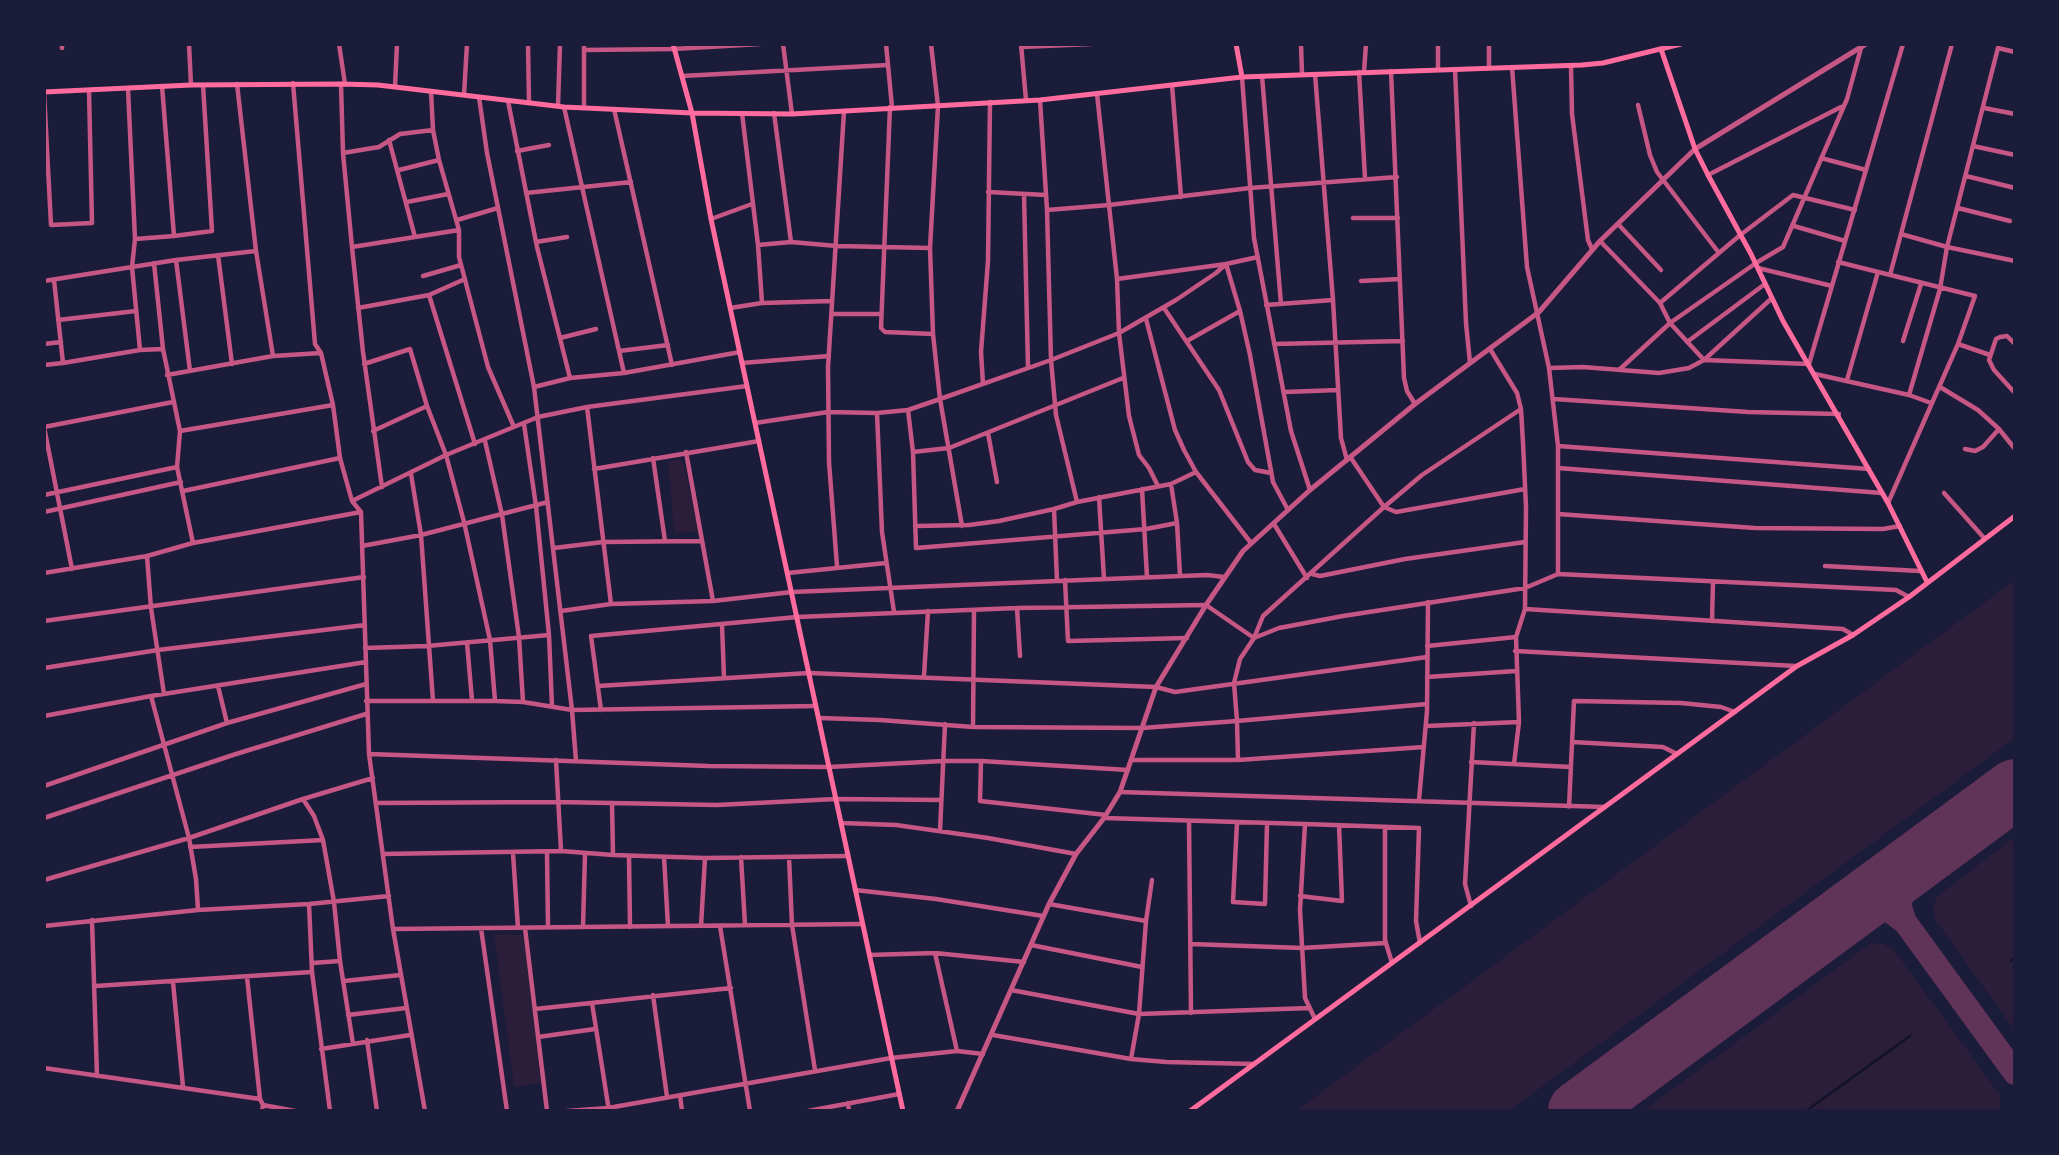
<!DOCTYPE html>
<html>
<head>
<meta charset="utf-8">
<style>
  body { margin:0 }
  #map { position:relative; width:2059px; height:1155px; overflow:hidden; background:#1b1b3a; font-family:Helvetica,sans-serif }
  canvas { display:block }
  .frame { position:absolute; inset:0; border:46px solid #1b1b3a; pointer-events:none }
</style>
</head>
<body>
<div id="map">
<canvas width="2059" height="1155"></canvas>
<div class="frame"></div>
</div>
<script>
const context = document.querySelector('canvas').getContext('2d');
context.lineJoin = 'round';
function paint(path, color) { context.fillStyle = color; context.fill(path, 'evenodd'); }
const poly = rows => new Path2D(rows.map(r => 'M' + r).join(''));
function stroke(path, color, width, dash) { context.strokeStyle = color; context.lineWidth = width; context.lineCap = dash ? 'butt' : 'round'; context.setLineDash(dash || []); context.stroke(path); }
const green = poly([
  [682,459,700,532,674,533,668,461],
  [2015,580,2015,738,1509,1111,1296,1111],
  [2015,837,2015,1031,1934,918,1933,909,1936,897],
  [494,934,523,935,547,1082,514,1087],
  [1871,943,1884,944,1894,950,2000,1095,2000,1111,1643,1111]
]);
const stream = poly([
  [2011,961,2015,958],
  [1806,1111,1910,1036]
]);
const taxiway = poly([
  [1853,909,1867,905,1878,906,1886,908,1905,922,1900,907,1902,882,1905,873,1918,860],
  [1905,922,2015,1073]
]);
const runway = poly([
  [1578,1111,2015,789]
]);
const minor = poly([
  [62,44,62,48],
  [189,44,191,85],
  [339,44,345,84],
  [528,44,529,103],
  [584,44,584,108],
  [783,44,792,114],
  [886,44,892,107],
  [931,44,938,106,930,248,933,334,940,399,962,526],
  [1021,44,1026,100],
  [1301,44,1302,74],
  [1021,47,1091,44],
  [1998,48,2015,52],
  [584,50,674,49,760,44],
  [1571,66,1572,114,1588,240,1592,249],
  [1489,67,1489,44],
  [1512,67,1527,267,1549,368,1558,446,1558,574,1525,588,1343,616,1279,628,1254,638,1263,616,1384,507,1422,475,1521,409],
  [1438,69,1438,44],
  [1455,69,1466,323,1470,363],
  [1391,71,1404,378,1407,391,1415,404],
  [1359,72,1365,178],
  [1364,72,1366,44],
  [1315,74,1333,300,1341,438,1347,460],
  [682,76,888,65],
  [1262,76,1281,304],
  [1242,77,1254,238,1291,431,1310,490],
  [293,83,315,344,321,353,333,405,340,458,352,501,361,512,369,754,393,929,425,1111],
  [237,84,256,251,273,356],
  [341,84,343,153,352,247,363,352,382,487],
  [1172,85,1181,197],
  [395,87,397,44],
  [128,89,135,239,174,236,162,86],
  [431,91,433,130,439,160,459,230,459,257,488,367,514,427],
  [44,92,51,225,92,223,89,91],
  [1097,94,1117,279,1226,264,1258,257],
  [464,95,467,44],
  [479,97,487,153,534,387,572,710,576,761],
  [1040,100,1047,210,1051,360,1056,415,1077,502],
  [508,101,537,247,570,378],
  [1638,105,1650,155,1657,172,1719,253],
  [558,106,560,44],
  [564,107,624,373],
  [890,107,881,328,885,332,933,334],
  [1984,108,2015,114],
  [614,109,672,365],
  [742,113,758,245,762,303],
  [774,113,791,242],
  [389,140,415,237],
  [1973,146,2015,155],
  [517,151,549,145],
  [343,153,379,147,400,134,433,130],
  [1821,158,1866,170],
  [399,170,439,160],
  [1708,175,1841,107],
  [1966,176,2015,188],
  [988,192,1046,195],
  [526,193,631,182],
  [1024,195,1028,367],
  [407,202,448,194],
  [1958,208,2010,221],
  [1047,210,1109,205,1250,188,1397,177],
  [1353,218,1398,218],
  [711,219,752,204],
  [457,220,498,208],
  [1618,224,1661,270],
  [1794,226,1845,241],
  [1901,234,1947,247,2015,261],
  [174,236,212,231,203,85],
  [135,239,132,267,140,350],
  [1600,241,1660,303,1670,323,1704,360,1809,364,1903,44],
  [536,242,567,237],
  [758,245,791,242,837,246,930,248],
  [352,247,459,230],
  [218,255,232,364],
  [176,260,190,371],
  [1838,262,1975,296,1958,344,1888,503],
  [154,263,163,349,180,431,177,467,193,543],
  [1758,268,1832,286],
  [1890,275,1952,44],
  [423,276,461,265],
  [1117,279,1119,333,1129,416,1139,455,1149,468,1158,486],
  [44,281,176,260,256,251],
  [1361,281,1400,279],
  [429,295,475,444],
  [1660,303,1739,236,1793,195,1855,210],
  [1266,305,1333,300],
  [358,308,429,295,465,279],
  [730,308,762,303,832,301],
  [1164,308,1219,390,1248,462,1255,470,1271,473],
  [832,314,881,314],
  [1146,319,1175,430,1184,450,1196,472,1251,543],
  [58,320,136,311],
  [560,338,596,329],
  [1187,341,1240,311],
  [1903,341,1921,284],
  [1687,342,1765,284],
  [44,344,61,342],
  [1274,344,1403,341],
  [1958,344,1990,355],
  [2015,344,2007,336,2000,337,1996,339,1989,360,1994,370,2015,393],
  [1490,349,1517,393,1521,409,1523,443,1526,507,1525,609,1516,637,1519,722,1514,764],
  [619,351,668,345],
  [63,363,140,350,163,349],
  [742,363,829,356],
  [364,364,410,349,427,406,446,455,464,522,490,640,495,701],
  [44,365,63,363,54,280],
  [1549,368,1583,367,1659,373,1689,368,1704,360,1772,298],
  [1619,370,1670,323,1756,263,1783,247,1847,99,1861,48],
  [1815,374,1909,395,1931,403],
  [167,375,273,356,321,353],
  [1847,380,1878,272],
  [983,384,981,352,988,261,990,102],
  [534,387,570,378,624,373,740,352],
  [1940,387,1978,410,1999,429,2015,449],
  [1285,392,1338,390],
  [1909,395,1940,289,1947,247,1999,44],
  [1554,399,1748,412,1839,414],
  [587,407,611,604],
  [908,410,913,452,916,548,1146,529,1177,523],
  [877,413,882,532,894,612],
  [755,423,828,412,877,413,908,410,940,399,1051,360,1119,333,1176,300,1216,273,1226,264,1240,311,1250,355,1273,482,1288,510],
  [524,424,536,506,549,635,552,706],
  [44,427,72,569],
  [44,427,173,402],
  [180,431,333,405],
  [373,431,427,406],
  [988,433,997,482],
  [485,441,502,515,519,637,523,702],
  [1558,446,1869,469],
  [1965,449,1975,451,1983,447,1999,429],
  [686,452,713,601],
  [913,452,949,448,1123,378],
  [653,458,665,541],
  [1351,458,1384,507,1396,512,1525,489],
  [1558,468,1882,493],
  [594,469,759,441],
  [411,474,421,535,433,701],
  [1171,484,1177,523,1180,576],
  [1142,489,1147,577],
  [183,491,340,458],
  [1944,493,1985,539],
  [44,495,177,467],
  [1099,497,1104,579],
  [352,501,446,455,538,417,587,407,747,386],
  [44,512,181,482],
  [1558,514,1755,528,1883,529,1900,526],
  [1274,524,1307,578],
  [915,526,969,525,999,521,1054,509,1077,502,1171,484,1196,472],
  [362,546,421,535,548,502],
  [554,548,603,542,702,541],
  [147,556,151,608,164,694],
  [837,566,829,462,828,367,844,111],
  [1825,566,1920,571],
  [44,573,147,556,193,543,361,512],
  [788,573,886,563],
  [1312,574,1320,576,1405,559,1525,542],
  [1558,574,1896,590,1909,597],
  [1065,580,1068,641,1187,638],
  [1057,581,1207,575,1224,577],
  [1017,608,1020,656],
  [1525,609,1843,629,1853,635],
  [561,611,611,604,713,601,792,592,1057,581,1054,509],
  [44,621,364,577],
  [1712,621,1713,582],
  [722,624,724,678],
  [467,643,472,700],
  [1427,646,1516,637],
  [365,648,427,646,549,635],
  [1515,651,1796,666],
  [44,668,158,650,365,625],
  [924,676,928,611],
  [1427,677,1516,671],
  [218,686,227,723],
  [598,686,809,673,1156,687,1175,692,1427,657],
  [151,696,189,838,196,879,198,910],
  [366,701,495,701,523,702,572,710,816,706],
  [601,710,591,636,797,617,1017,608,1206,605,1254,638,1240,659,1234,683,1237,721,1427,704],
  [44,716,151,696,366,662],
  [819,718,880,720,973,727,1142,728,1237,721,1238,760,1424,747],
  [1426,726,1519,722],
  [973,727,974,610],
  [1572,742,1663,747,1677,754],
  [369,754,708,766,829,767,943,761,981,761,1128,770],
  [556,760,561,851],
  [1132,760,1238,760],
  [981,761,980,801,1106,815],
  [1471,762,1571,767],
  [44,786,227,723,366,684],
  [1120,792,1605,807],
  [303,799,314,816,323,840,334,902,340,961,353,1044],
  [1419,800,1427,711,1428,602],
  [376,803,558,802,717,805,836,799,941,800],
  [612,803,613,855],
  [1569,807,1574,701,1681,703,1721,707,1735,712],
  [44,818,236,754,366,714],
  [1104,818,1305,824],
  [1189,821,1191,1013],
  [1237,822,1233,902,1265,904,1267,824],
  [841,823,896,825,988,838,1076,854],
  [1385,827,1385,940,1392,963],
  [940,831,945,724],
  [190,847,323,840],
  [547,852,548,927],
  [513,853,518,928],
  [383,854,561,851,613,855,705,858,848,856],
  [629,856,630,927],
  [664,857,668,926],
  [741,857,745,925],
  [789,857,792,925,815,1070],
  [44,880,189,838,303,799,373,778],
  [855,890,936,899,1043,916],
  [1300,896,1342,901,1339,825],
  [309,904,312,972,330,1111],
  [1049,904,1146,921],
  [1471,906,1465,884,1474,723],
  [92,920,97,1076],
  [44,926,198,910,309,904,389,896],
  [701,926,705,858],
  [720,926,750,1111],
  [583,927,585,853],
  [481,928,507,1111],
  [525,928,547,1111],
  [393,929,862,924],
  [1191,944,1302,948,1386,943],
  [1031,945,1142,967],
  [935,953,957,1051],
  [869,955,935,953,1024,962],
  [312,963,340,961],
  [247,977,260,1099,263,1105,262,1111],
  [344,981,400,975],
  [173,982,183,1087],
  [95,986,312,972],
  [1011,990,1139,1014,1310,1008],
  [653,995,667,1097],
  [592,1003,609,1111],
  [535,1009,731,988],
  [348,1015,406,1008],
  [1315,1019,1305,998,1300,910,1305,824,1419,828,1416,921,1420,943],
  [993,1035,1131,1059,1166,1062,1254,1064],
  [538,1037,595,1029],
  [367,1040,377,1111],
  [321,1049,410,1035],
  [1131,1059,1139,1014,1146,921,1152,880],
  [44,1068,260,1099],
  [680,1095,682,1111],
  [848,1103,849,1111],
  [263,1105,295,1111],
  [567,1111,608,1108,891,1058,957,1051,983,1054],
  [808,1111,899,1094]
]);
const tertiary = poly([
  [957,1111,1049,904,1076,854,1104,818,1120,792,1156,687,1206,605,1243,551,1310,490,1415,404,1539,312,1600,241,1695,149,1866,44]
]);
const secondary = poly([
  [673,44,692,113,711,219,903,1111],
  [1236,44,1242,77],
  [1661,49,1695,149,1708,175,1751,254,1783,321,1888,503,1927,582],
  [44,92,191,85,341,84,378,85,564,107,692,113,792,114,1040,100,1242,77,1582,65,1603,63,1681,44],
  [1190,1111,1797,666,1853,635,1909,597,2015,516]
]);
paint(green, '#2a1e3b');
stroke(stream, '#12122b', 2.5);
stroke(taxiway, '#603358', 24);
stroke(runway, '#603358', 60);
stroke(minor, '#c65784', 4.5);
stroke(tertiary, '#c65784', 5);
stroke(secondary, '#ff6b9d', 5);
</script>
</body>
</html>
